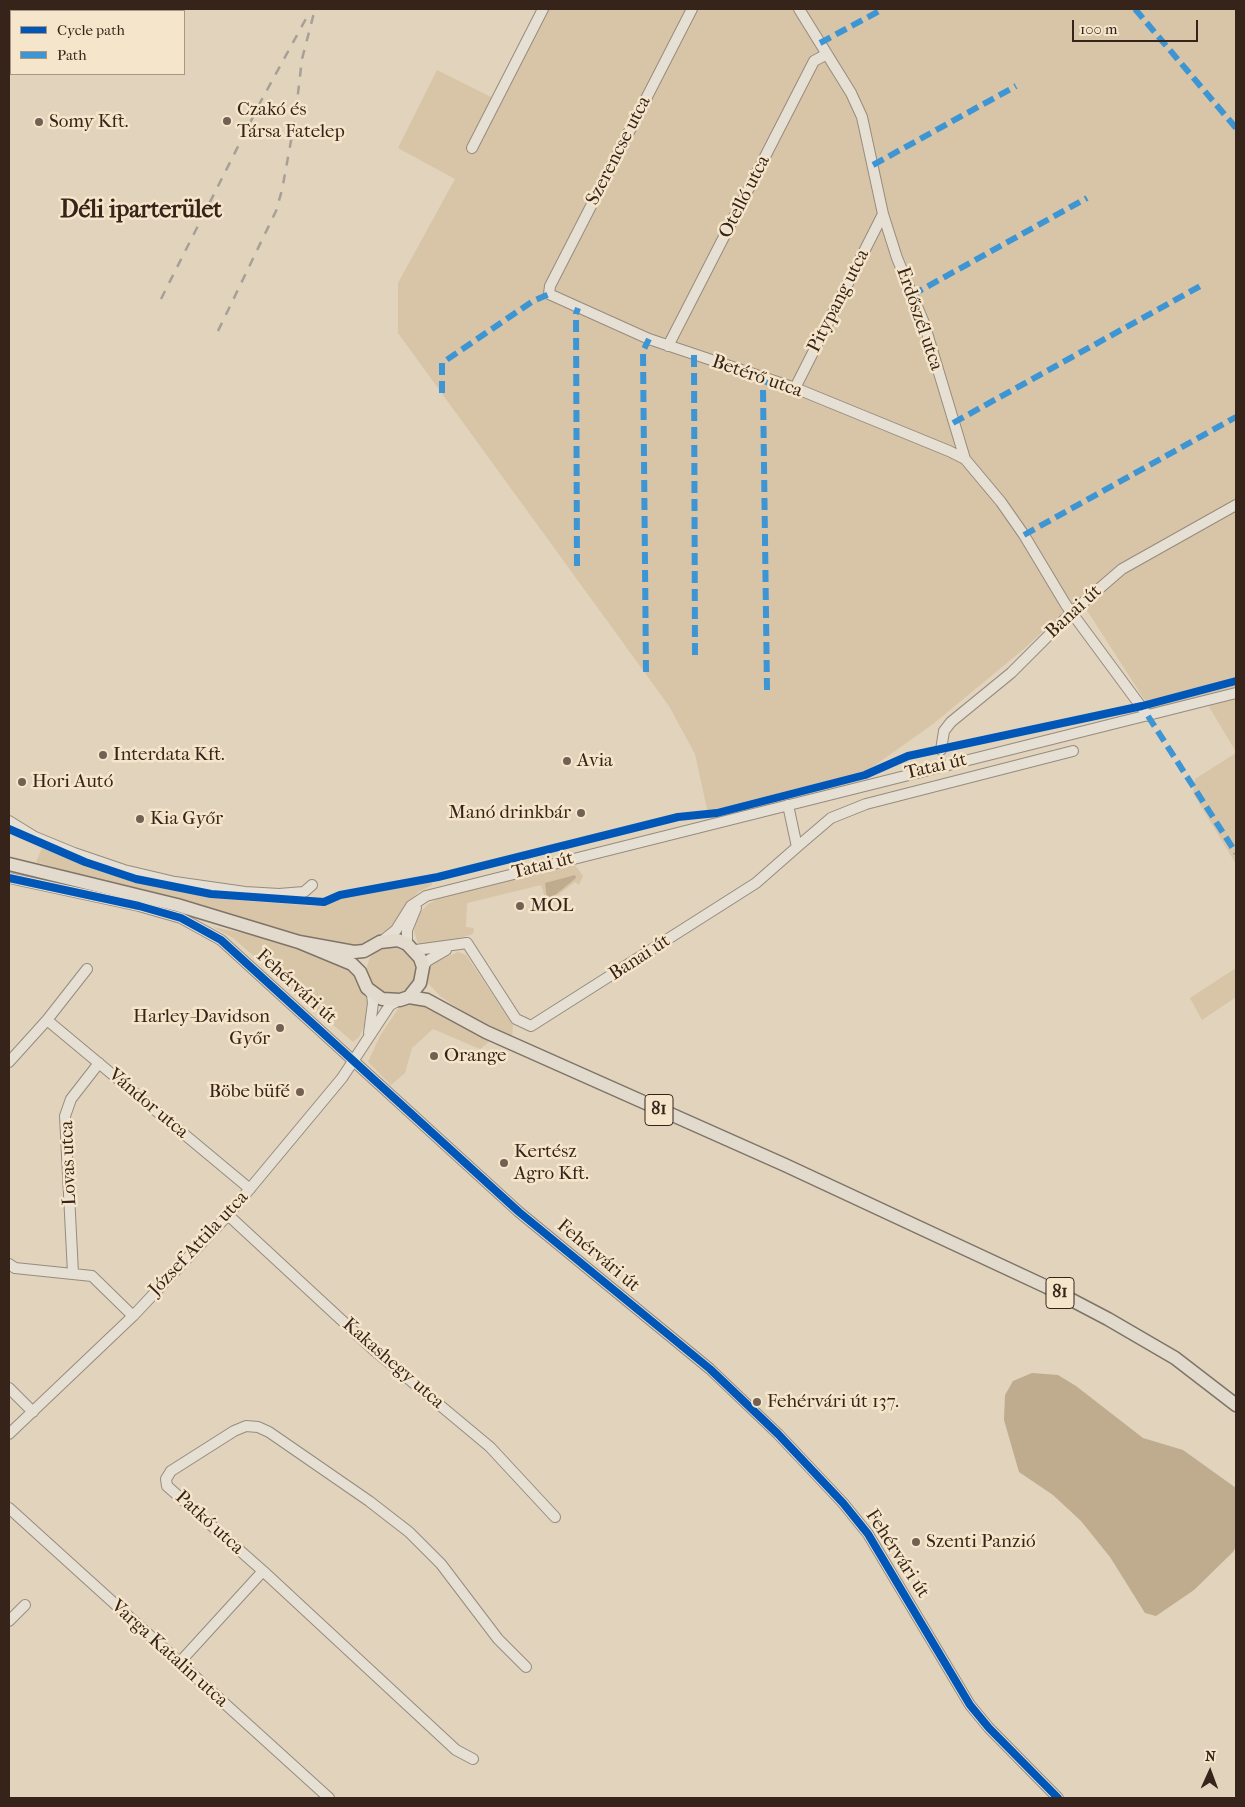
<!DOCTYPE html>
<html>
<head>
<meta charset="utf-8">
<style>
  body { margin:0 }
  #map { position:relative; width:1245px; height:1807px; overflow:hidden; background:#e1d3bc; font-family:"IM FELL French Canon",serif }
  canvas { display:block }
  .frame { position:absolute; inset:0; border:10px solid #36231a; pointer-events:none }
  .legend { position:absolute; left:10px; top:10px; width:175px; height:65px; box-sizing:border-box; background:#f5e5ca; border:1px solid #a99784; margin:0; padding:6px 9px; list-style:none; font-size:15px; color:#36231a }
  .legend li { display:flex; align-items:center; gap:10px; height:25px }
  .legend b { width:25px; border:1px solid #a99784 }
  .north { position:absolute; left:1185px; top:1747px; width:50px; height:50px; -webkit-text-stroke:4px #f5e5ca; paint-order:stroke; rotate:2deg; font-size:14px; font-weight:700; line-height:20px; text-align:center; color:#36231a }
  .north::after { content:''; display:block; margin:auto; width:18px; height:22px; background:#36231a; clip-path:polygon(50% 0,100% 100%,50% 72%,0 100%) }
  .scale { position:absolute; left:1072px; top:20px; width:126px; height:22px; box-sizing:border-box; border:2px solid #36231a; border-top:0; padding-left:6px; font-size:15px; line-height:18px; white-space:nowrap; color:#36231a; -webkit-text-stroke:4px #f5e5ca; paint-order:stroke }
</style>
</head>
<body>
<div id="map">
<canvas width="1245" height="1807"></canvas>
<div class="frame"></div>
<ul class="legend">
<li><b style="height:6px;background:#0057b8"></b>Cycle path</li>
<li><b style="height:6px;background:#3e95d4"></b>Path</li>
</ul>
<div class="north">N</div>
<div class="scale">100 m</div>
</div>
<script>
const context = document.querySelector('canvas').getContext('2d');
context.lineJoin = 'round';
function paint(path, color) { context.fillStyle = color; context.fill(path, 'evenodd'); }
const poly = rows => new Path2D(rows.map(r => 'M' + r).join(''));
function stroke(path, color, width, dash) { context.strokeStyle = color; context.lineWidth = width; context.lineCap = dash ? 'butt' : 'round'; context.setLineDash(dash || []); context.stroke(path); }
function drawText(font, color, halo, rows, align = 'center') {
  context.font = font + ' "IM FELL French Canon",serif'; context.lineWidth = 5; context.setLineDash([]); context.textBaseline = 'middle'; context.strokeStyle = halo; context.fillStyle = color; for (const [text, x, y, turn = 0] of rows) {
    context.save(); context.translate(x, y); context.rotate((+turn || 0) * Math.PI / 180); context.textAlign = isNaN(turn) ? turn : align; if (halo) context.strokeText(text, 0, 0); context.fillText(text, 0, 0); context.restore();
  }
}
const green = poly([
  [537,9,1236,9,1236,752,1208,705,1157,719,1079,598,1025,648,933,724,850,783,709,818,695,754,669,706,398,333,398,283,455,179,398,148,437,70,493,98],
  [1236,753,1236,864,1193,793,1195,779],
  [42,848,136,882,212,898,247,901,314,906,324,904,342,895,360,891,431,880,432,885,418,892,405,907,395,925,358,948,309,939,36,862],
  [575,865,583,876,579,885,575,882,547,903,541,885,467,903,466,927,474,928,473,934,434,946,419,947,414,931,416,917,428,904,444,896],
  [213,927,270,939,310,952,352,971,370,1005,367,1020,359,1037,353,1042,233,938],
  '367 970a25 25 0 1 1 50 0a25 25 0 1 1-50 0Z',
  [458,952,466,955,513,1025,512,1038,483,1025,440,996,428,983,426,973,430,965],
  [1236,968,1236,997,1202,1020,1190,998],
  [419,1001,495,1037,480,1049,433,1029,412,1048,405,1073,391,1085,368,1062,380,1036,398,1009,408,1003]
]);
const water = poly([
  [575,875,576,878,549,900,547,899,545,883],
  [1032,1373,1058,1375,1076,1386,1143,1438,1183,1450,1236,1488,1236,1546,1233,1552,1194,1590,1156,1616,1145,1613,1110,1557,1081,1521,1053,1495,1019,1472,1004,1420,1005,1395,1013,1381]
]);
const minor = poly([
  [692,9,550,286,549,294,649,339,795,388,949,451,965,459],
  [799,9,851,93,862,117,883,214,897,258,924,323,965,459,1001,502,1024,535,1066,605,1148,716],
  [472,148,543,9],
  [668,346,814,61,827,54],
  [795,388,883,214],
  [941,750,944,731,951,722,1011,673,1072,612,1122,569,1236,505],
  [9,821,35,837,74,853,124,870,175,882,245,892,279,894,304,892,312,885],
  [797,847,831,818,866,804,1073,751],
  [9,878,139,906,181,918,221,940,519,1212,710,1369,778,1434,843,1503,868,1534,970,1705,989,1728,1058,1798],
  [381,942,396,930,411,906,426,896,1236,693],
  [467,943,516,1019,531,1026,756,883,797,847,788,805],
  [407,944,407,930,416,908],
  [416,950,467,943],
  [423,967,427,961,446,950],
  [368,989,372,995,373,1003,369,1033],
  [47,1020,250,1189],
  [9,1062,47,1020,87,969],
  [228,1215,375,1351,490,1447,555,1517],
  [9,1264,15,1268,92,1276,133,1316],
  [73,1273,65,1116,71,1099,99,1063],
  [9,1388,33,1412],
  [9,1434,133,1316,228,1215,342,1078,390,1005,400,1000],
  [9,1508,329,1798],
  [9,1621,25,1605],
  [179,1663,263,1571],
  [473,1759,456,1750,263,1571,167,1486,166,1479,171,1471,234,1431,246,1426,258,1427,269,1432,369,1501,409,1532,441,1564,498,1639,526,1667]
]);
const major = poly([
  [9,864,177,905,299,942,352,964,360,972,367,988,382,999,400,1000,409,997,420,983,423,967,420,958,407,944,398,940,380,942,364,951,354,952,299,942],
  [409,997,427,1000,486,1032,785,1165,1047,1287,1108,1319,1175,1358,1236,1405]
]);
const rail = poly([
  [161,299,261,101,308,15],
  [218,331,276,211,282,190,295,119,302,59,315,9]
]);
const quiet = poly([
  [1135,9,1236,128],
  [820,43,883,9],
  [873,165,1016,86],
  [912,295,1087,198],
  [694,355,695,657],
  [442,393,442,363,533,301,549,294],
  [953,423,1204,284],
  [1024,535,1236,417],
  [577,566,576,314,578,308],
  [646,672,643,351,649,339],
  [767,690,763,389,768,380],
  [1148,716,1236,853]
]);
const cycleway = poly([
  [9,829,85,862,136,879,211,894,324,902,340,895,438,877,678,817,717,813,865,775,908,756,1142,706,1236,681],
  [9,878,139,906,181,918,221,940,519,1212,710,1369,778,1434,843,1503,868,1534,970,1705,989,1728,1058,1798]
]);
const markers = [
  [227,121,5,"#726153"],
  [39,122,5,"#726153"],
  [103,755,5,"#726153"],
  [567,761,5,"#726153"],
  [22,782,5,"#726153"],
  [581,813,5,"#726153"],
  [140,819,5,"#726153"],
  [520,906,5,"#726153"],
  [280,1028,5,"#726153"],
  [434,1056,5,"#726153"],
  [300,1092,5,"#726153"],
  [504,1163,5,"#726153"],
  [757,1402,5,"#726153"],
  [916,1542,5,"#726153"]
];
const shields = [
  [659,1110,28],
  [1060,1293,28]
];
const shieldNames = [
  ["81",659,1110],
  ["81",1060,1293]
];
const poiNames = [
  ["Czakó és",237,110],
  ["Társa Fatelep",237,132],
  ["Somy Kft.",49,122],
  ["Interdata Kft.",113,755],
  ["Avia",577,761],
  ["Hori Autó",32,782],
  ["Manó drinkbár",571,813,"right"],
  ["Kia Győr",150,819],
  ["MOL",530,906],
  ["Harley-Davidson",270,1017,"right"],
  ["Győr",270,1039,"right"],
  ["Orange",444,1056],
  ["Böbe büfé",290,1092,"right"],
  ["Kertész",514,1152],
  ["Agro Kft.",514,1174],
  ["Fehérvári út 137.",767,1402],
  ["Szenti Panzió",926,1542]
];
const streetNames = [
  ["Szerencse utca",619,151,-63],
  ["Otelló utca",745,197,-63],
  ["Pitypang utca",839,301,-63],
  ["Erdőszél utca",919,319,71],
  ["Betérő utca",757,377,19],
  ["Banai út",1074,612,-43],
  ["Tatai út",936,767,-13],
  ["Tatai út",543,866,-14],
  ["Banai út",640,958,-33],
  ["Fehérvári út",296,987,42],
  ["Vándor utca",148,1104,40],
  ["Lovas utca",69,1163,-92],
  ["József Attila utca",199,1244,-47],
  ["Fehérvári út",598,1256,40],
  ["Kakashegy utca",393,1364,41],
  ["Patkó utca",209,1523,42],
  ["Fehérvári út",897,1554,57],
  ["Varga Katalin utca",169,1654,42]
];
const districtNames = [
  ["Déli iparterület",141,211]
];
paint(green, '#d8c4a6');
paint(water, '#bfab8e');
stroke(minor, '#968c7e', 12);
stroke(major, '#7e7468', 15);
stroke(minor, '#e6dfd4', 10);
stroke(major, '#e2dacc', 12);
stroke(rail, '#a7a097', 2.5, [9, 9]);
stroke(quiet, '#3e95d4', 6, [12, 6]);
stroke(cycleway, '#0057b8', 8);
for (const [x, y, r, color] of markers) { const dot = new Path2D(); dot.arc(x, y, r, 0, 2 * Math.PI); context.fillStyle = color; context.fill(dot); stroke(dot, '#f5e5ca', 2); }
for (const [x, y, w] of shields) { const box = new Path2D(); box.roundRect(x - w / 2, y - 15.5, w, 31, 4); context.fillStyle = '#f5e5ca'; context.fill(box); stroke(box, '#36231a', 1); }
drawText('bold 18px', '#36231a', null, shieldNames);
drawText('19px', '#36231a', '#f5e5ca', poiNames, 'left');
drawText('19px', '#36231a', '#f5e5ca', streetNames);
drawText('bold 24px', '#36231a', '#f5e5ca', districtNames);
</script>
</body>
</html>
